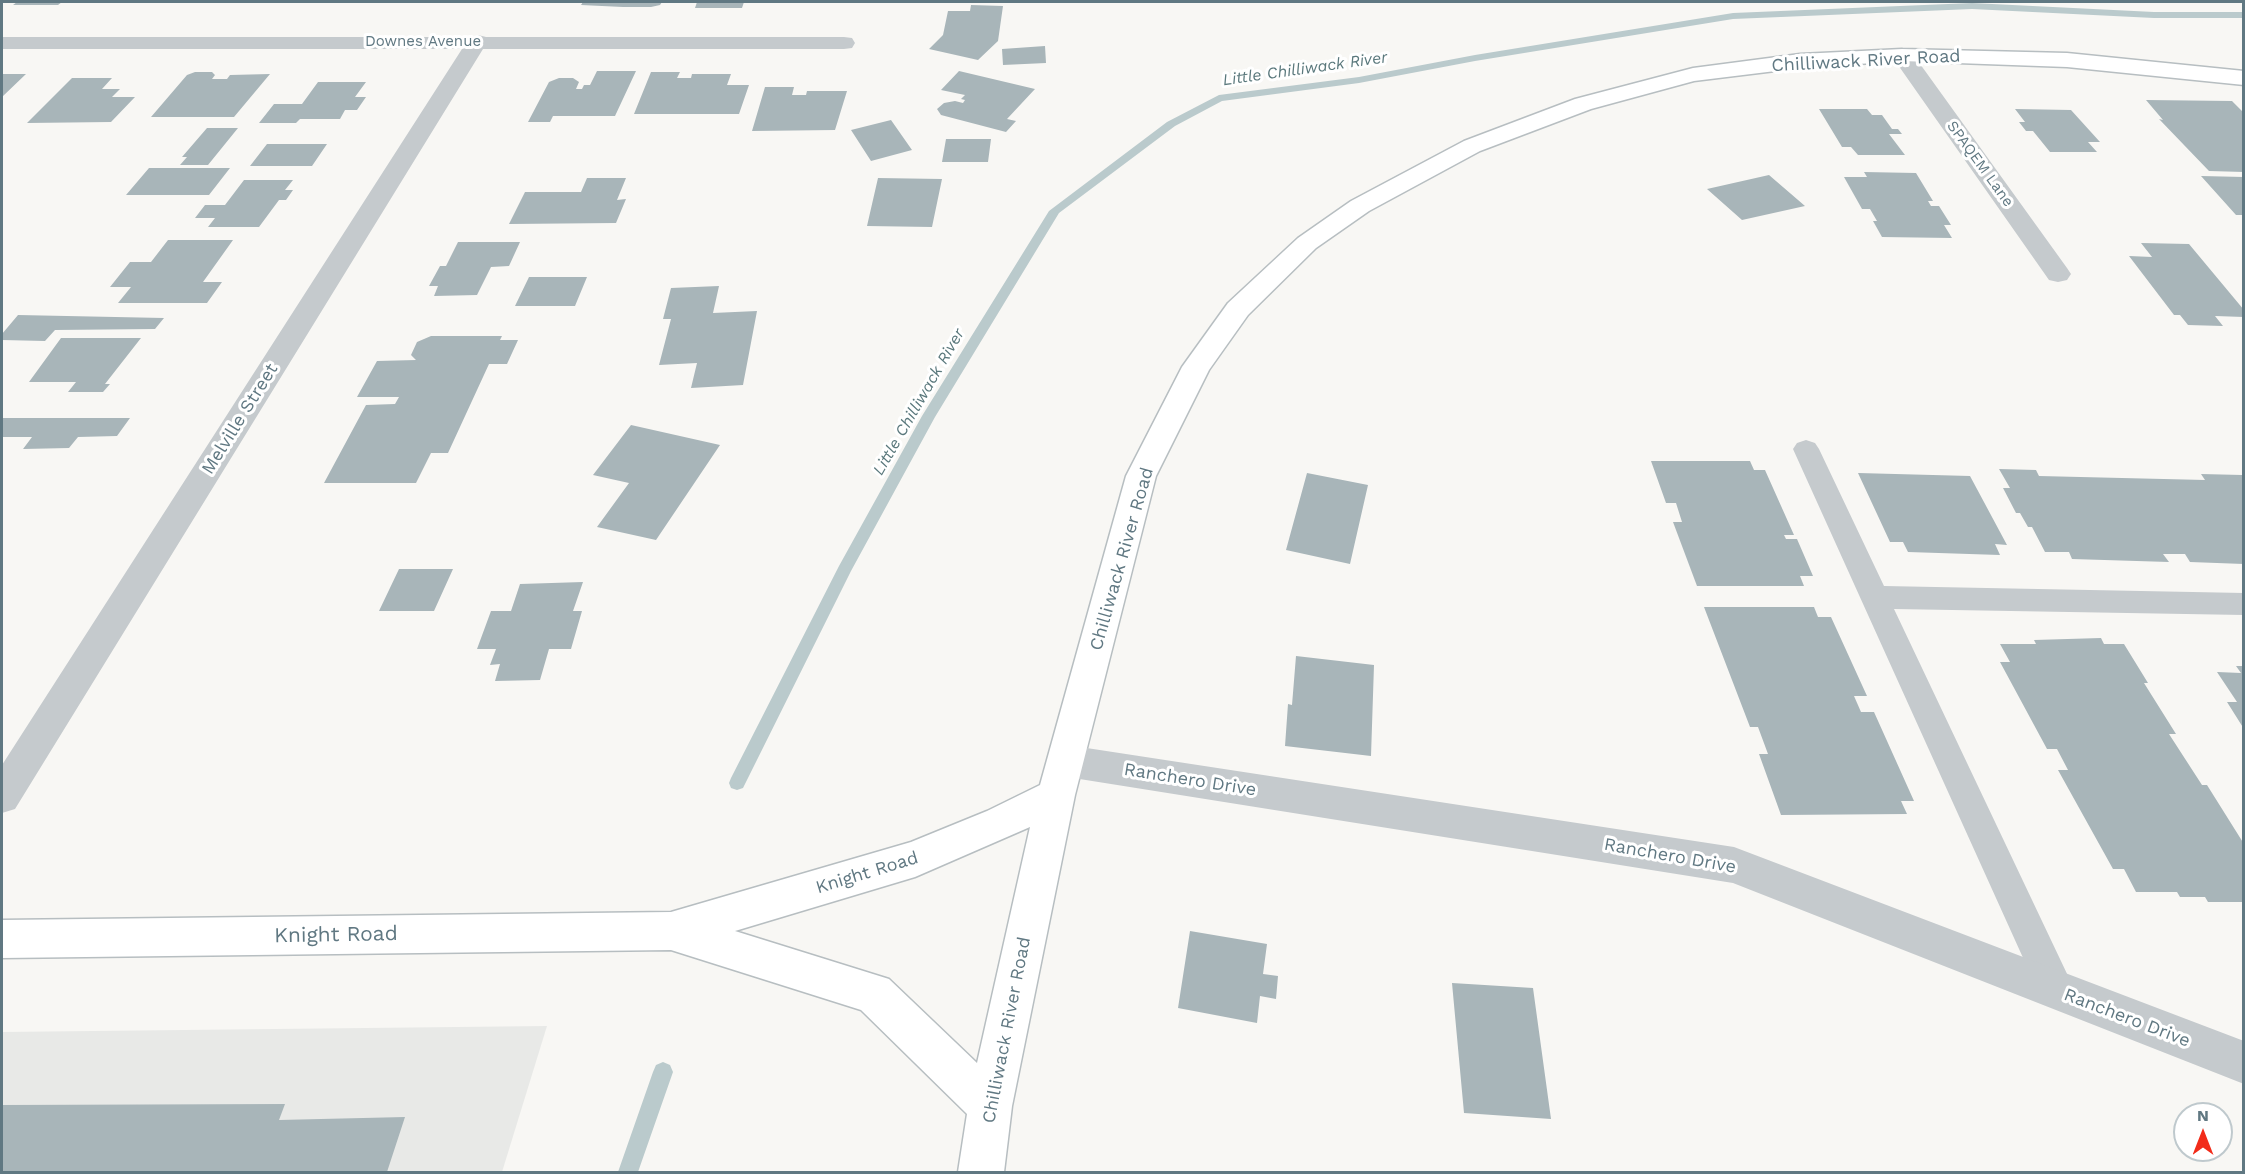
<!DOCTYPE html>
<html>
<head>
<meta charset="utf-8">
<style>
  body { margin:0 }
  #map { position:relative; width:2245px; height:1174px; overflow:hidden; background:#f8f7f4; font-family:"Work Sans",sans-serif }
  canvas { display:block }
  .frame { position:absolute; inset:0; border:3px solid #607882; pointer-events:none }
  .north { position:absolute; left:2173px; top:1102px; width:60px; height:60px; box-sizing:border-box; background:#fff; border:2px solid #bfc9cd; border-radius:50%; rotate:0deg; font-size:16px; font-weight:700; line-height:24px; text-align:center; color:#607882 }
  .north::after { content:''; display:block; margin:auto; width:21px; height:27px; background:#f22b19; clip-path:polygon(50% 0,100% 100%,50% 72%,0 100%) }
</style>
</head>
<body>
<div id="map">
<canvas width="2245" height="1174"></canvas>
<div class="frame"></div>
<div class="north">N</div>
</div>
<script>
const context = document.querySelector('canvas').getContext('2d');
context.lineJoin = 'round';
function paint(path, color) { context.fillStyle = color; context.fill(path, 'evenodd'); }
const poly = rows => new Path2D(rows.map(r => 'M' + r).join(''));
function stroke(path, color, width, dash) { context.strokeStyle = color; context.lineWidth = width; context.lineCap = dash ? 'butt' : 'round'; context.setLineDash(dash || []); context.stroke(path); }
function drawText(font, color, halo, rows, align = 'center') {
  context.font = font + ' "Work Sans",sans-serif'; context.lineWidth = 6; context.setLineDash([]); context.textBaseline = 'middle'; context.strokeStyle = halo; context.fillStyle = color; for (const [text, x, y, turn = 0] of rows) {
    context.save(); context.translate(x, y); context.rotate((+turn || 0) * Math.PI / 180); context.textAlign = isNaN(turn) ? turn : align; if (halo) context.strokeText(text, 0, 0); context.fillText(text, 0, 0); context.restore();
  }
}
const built = poly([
  [547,1026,502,1172,2,1172,2,1032]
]);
const stream = poly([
  [1972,3,2154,12,2244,12,2244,18,2154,18,1972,9,1733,19,1475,61,1359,83,1222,101,1175,126,1059,213,935,417,851,571,743,788,737,790,731,788,729,783,731,778,839,566,922,416,1049,211,1167,122,1219,95,1359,77,1475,55,1733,13,1972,3],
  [663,1062,670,1065,673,1072,638,1172,618,1172,653,1072,656,1065,663,1062]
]);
const building = poly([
  [17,2,62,2,58,5,13,5],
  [583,2,662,2,660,5,651,7,623,7,581,5],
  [697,2,744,2,742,8,695,8],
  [971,5,1003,6,998,41,978,60,929,49,943,35,948,11,970,11],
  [1045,46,1046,63,1003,65,1002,49],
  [597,71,636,71,615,116,553,116,550,122,528,122,549,82,559,78,573,78,579,82,576,89,582,89,584,85,590,85],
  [959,71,1035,89,1007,119,1016,121,1006,132,941,115,937,109,944,103,955,101,963,103,965,100,961,99,965,95,941,90],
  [195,72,212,72,215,75,212,79,227,79,230,75,270,74,234,117,151,117,187,75],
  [651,72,680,72,677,78,691,78,692,74,731,74,727,85,749,85,739,114,634,114],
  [2,74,26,74,2,97],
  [72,78,112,78,102,89,120,89,112,97,135,97,111,122,27,123],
  [318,82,366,82,355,97,366,97,357,110,345,110,340,119,300,119,296,123,259,123,274,104,302,104],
  [765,87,794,87,792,95,806,95,807,91,847,91,835,130,752,131],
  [2146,100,2232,101,2244,113,2244,172,2209,171,2159,119,2163,120],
  [1819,109,1867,109,1872,115,1882,115,1892,129,1898,129,1902,134,1889,134,1905,155,1858,155,1851,147,1842,147],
  [2015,109,2071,110,2100,142,2088,142,2097,152,2050,152,2033,131,2026,131,2019,122,2025,122],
  [891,120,912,150,871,161,851,130],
  [207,128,238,128,208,165,180,165,187,157,182,157],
  [946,139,991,139,988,162,942,162],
  [267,144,327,144,312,166,250,166],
  [149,168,230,168,209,195,126,195],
  [1864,172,1916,173,1933,201,1928,201,1931,206,1939,206,1951,225,1944,225,1952,238,1882,237,1873,221,1877,221,1870,209,1862,209,1844,177,1867,177],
  [1769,175,1805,206,1742,220,1707,189],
  [2201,176,2244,177,2244,215,2236,215],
  [587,178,626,178,617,200,626,199,616,223,509,224,525,192,581,192],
  [878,178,942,179,932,227,867,226],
  [244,180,293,180,285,190,293,190,286,200,279,200,259,227,208,227,215,218,195,218,205,205,225,205],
  [168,240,233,240,203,282,222,282,207,303,118,303,131,287,110,287,130,262,151,262],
  [458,242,520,242,509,266,491,267,477,295,434,296,438,286,429,286,440,266,446,266],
  [2141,243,2189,244,2244,310,2244,317,2215,316,2223,326,2188,325,2180,315,2174,315,2129,256,2152,257],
  [529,277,587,277,575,306,515,306],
  [719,286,713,313,757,311,743,385,691,388,697,363,659,365,671,319,663,319,671,288],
  [18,315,164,318,155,329,55,330,45,341,2,340,2,334],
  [431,336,502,336,500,340,518,340,507,364,489,364,448,453,431,453,416,483,324,483,366,405,395,404,399,397,357,397,377,361,416,360,411,355,417,342],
  [61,338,141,338,105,384,110,384,103,392,68,392,76,382,29,382],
  [130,418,117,436,78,437,69,448,23,449,32,437,2,437,2,418],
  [631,425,720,445,656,540,597,527,629,483,593,475],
  [1651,461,1750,461,1754,470,1765,470,1794,535,1784,535,1786,539,1797,539,1813,576,1800,576,1804,586,1697,586,1673,522,1682,522,1676,503,1666,503],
  [1999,469,2036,470,2039,476,2205,480,2201,474,2242,475,2244,564,2190,562,2185,554,2163,554,2169,562,2072,559,2069,552,2045,552,2032,527,2028,527,2020,513,2016,513,2003,488,2010,488],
  [1307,473,1368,485,1350,564,1286,550],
  [1858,473,1970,476,2007,545,1995,544,2000,555,1908,552,1903,542,1890,542],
  [399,569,453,569,434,611,379,611],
  [583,582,573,611,582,611,571,649,549,649,540,680,495,681,500,664,490,665,496,649,477,649,491,611,511,611,520,584],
  [1704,607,1814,607,1818,617,1831,617,1867,696,1854,696,1861,712,1874,712,1914,801,1901,801,1907,814,1781,815,1759,754,1768,754,1758,727,1750,727],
  [2101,638,2104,644,2124,644,2148,683,2144,683,2176,734,2169,734,2202,785,2207,785,2244,844,2244,902,2208,902,2205,897,2180,897,2177,892,2136,892,2124,869,2113,869,2058,770,2068,770,2057,749,2047,749,2000,662,2010,662,2000,644,2036,644,2034,640],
  [1296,656,1374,665,1371,756,1285,746,1288,704,1292,705],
  [2236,666,2244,666,2244,729,2227,702,2237,702,2217,672,2241,673],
  [1190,931,1267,944,1263,974,1278,976,1276,999,1260,996,1257,1023,1178,1008],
  [1452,983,1533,988,1551,1119,1464,1113],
  [285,1104,279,1120,405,1117,387,1172,2,1172,2,1105]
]);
const lane = poly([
  [1806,440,1815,443,1819,449,1884,586,2244,593,2244,615,1894,609,2069,978,2074,990,2069,1002,2056,1008,2043,1002,1793,449,1797,443,1806,440]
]);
const street = poly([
  [478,35,486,37,844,37,852,38,855,43,852,48,844,49,483,49,15,809,2,813,2,765,462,49,2,49,2,37,470,37,478,35],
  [1902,49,1910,50,2067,268,2071,274,2067,280,2058,282,2049,280,1891,55,1894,50,1902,49],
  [1067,745,1734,847,2244,1041,2244,1084,1733,883,1067,777,1054,772,1049,761,1054,750,1067,745]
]);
const secondary = poly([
  [1902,49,2067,53,2244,71,2244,85,2067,67,1902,61,1800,68,1694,81,1591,109,1480,151,1369,211,1316,248,1248,315,1209,370,1156,476,1075,795,1012,1106,1004,1172,958,1172,967,1114,861,1010,671,950,2,958,2,920,671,912,911,842,987,811,1040,785,1126,476,1182,367,1228,303,1298,238,1351,201,1464,141,1575,99,1693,68,1800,54,1902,49],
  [1030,827,977,1063,889,979,735,931,915,877,1030,827]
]);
const farStreetnames = [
  ["Downes Avenue",423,42],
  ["SPAQEM Lane",1980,164,54]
];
const farWaternames = [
  ["Little Chilliwack River",1305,69,-8],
  ["Little Chilliwack River",919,402,-60]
];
const streetNames = [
  ["Chilliwack River Road",1866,61,-3],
  ["Melville Street",240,419,-58],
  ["Chilliwack River Road",1122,559,-74],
  ["Ranchero Drive",1190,780,9],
  ["Ranchero Drive",1670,856,10],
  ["Knight Road",867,873,-17],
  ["Ranchero Drive",2127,1018,21],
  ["Chilliwack River Road",1007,1030,-79]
];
const nearStreetnames = [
  ["Knight Road",336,935,-1]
];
paint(built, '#e8e9e7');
paint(stream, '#bacacc');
paint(building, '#a8b5b9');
stroke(secondary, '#b7bec1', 3);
paint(lane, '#c5cacd');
paint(street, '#c5cacd');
paint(secondary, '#fff');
drawText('15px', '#607882', '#fff', farStreetnames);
drawText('italic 16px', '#5a787c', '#fff', farWaternames);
drawText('18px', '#607882', '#fff', streetNames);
drawText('21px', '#607882', '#fff', nearStreetnames);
</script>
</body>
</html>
